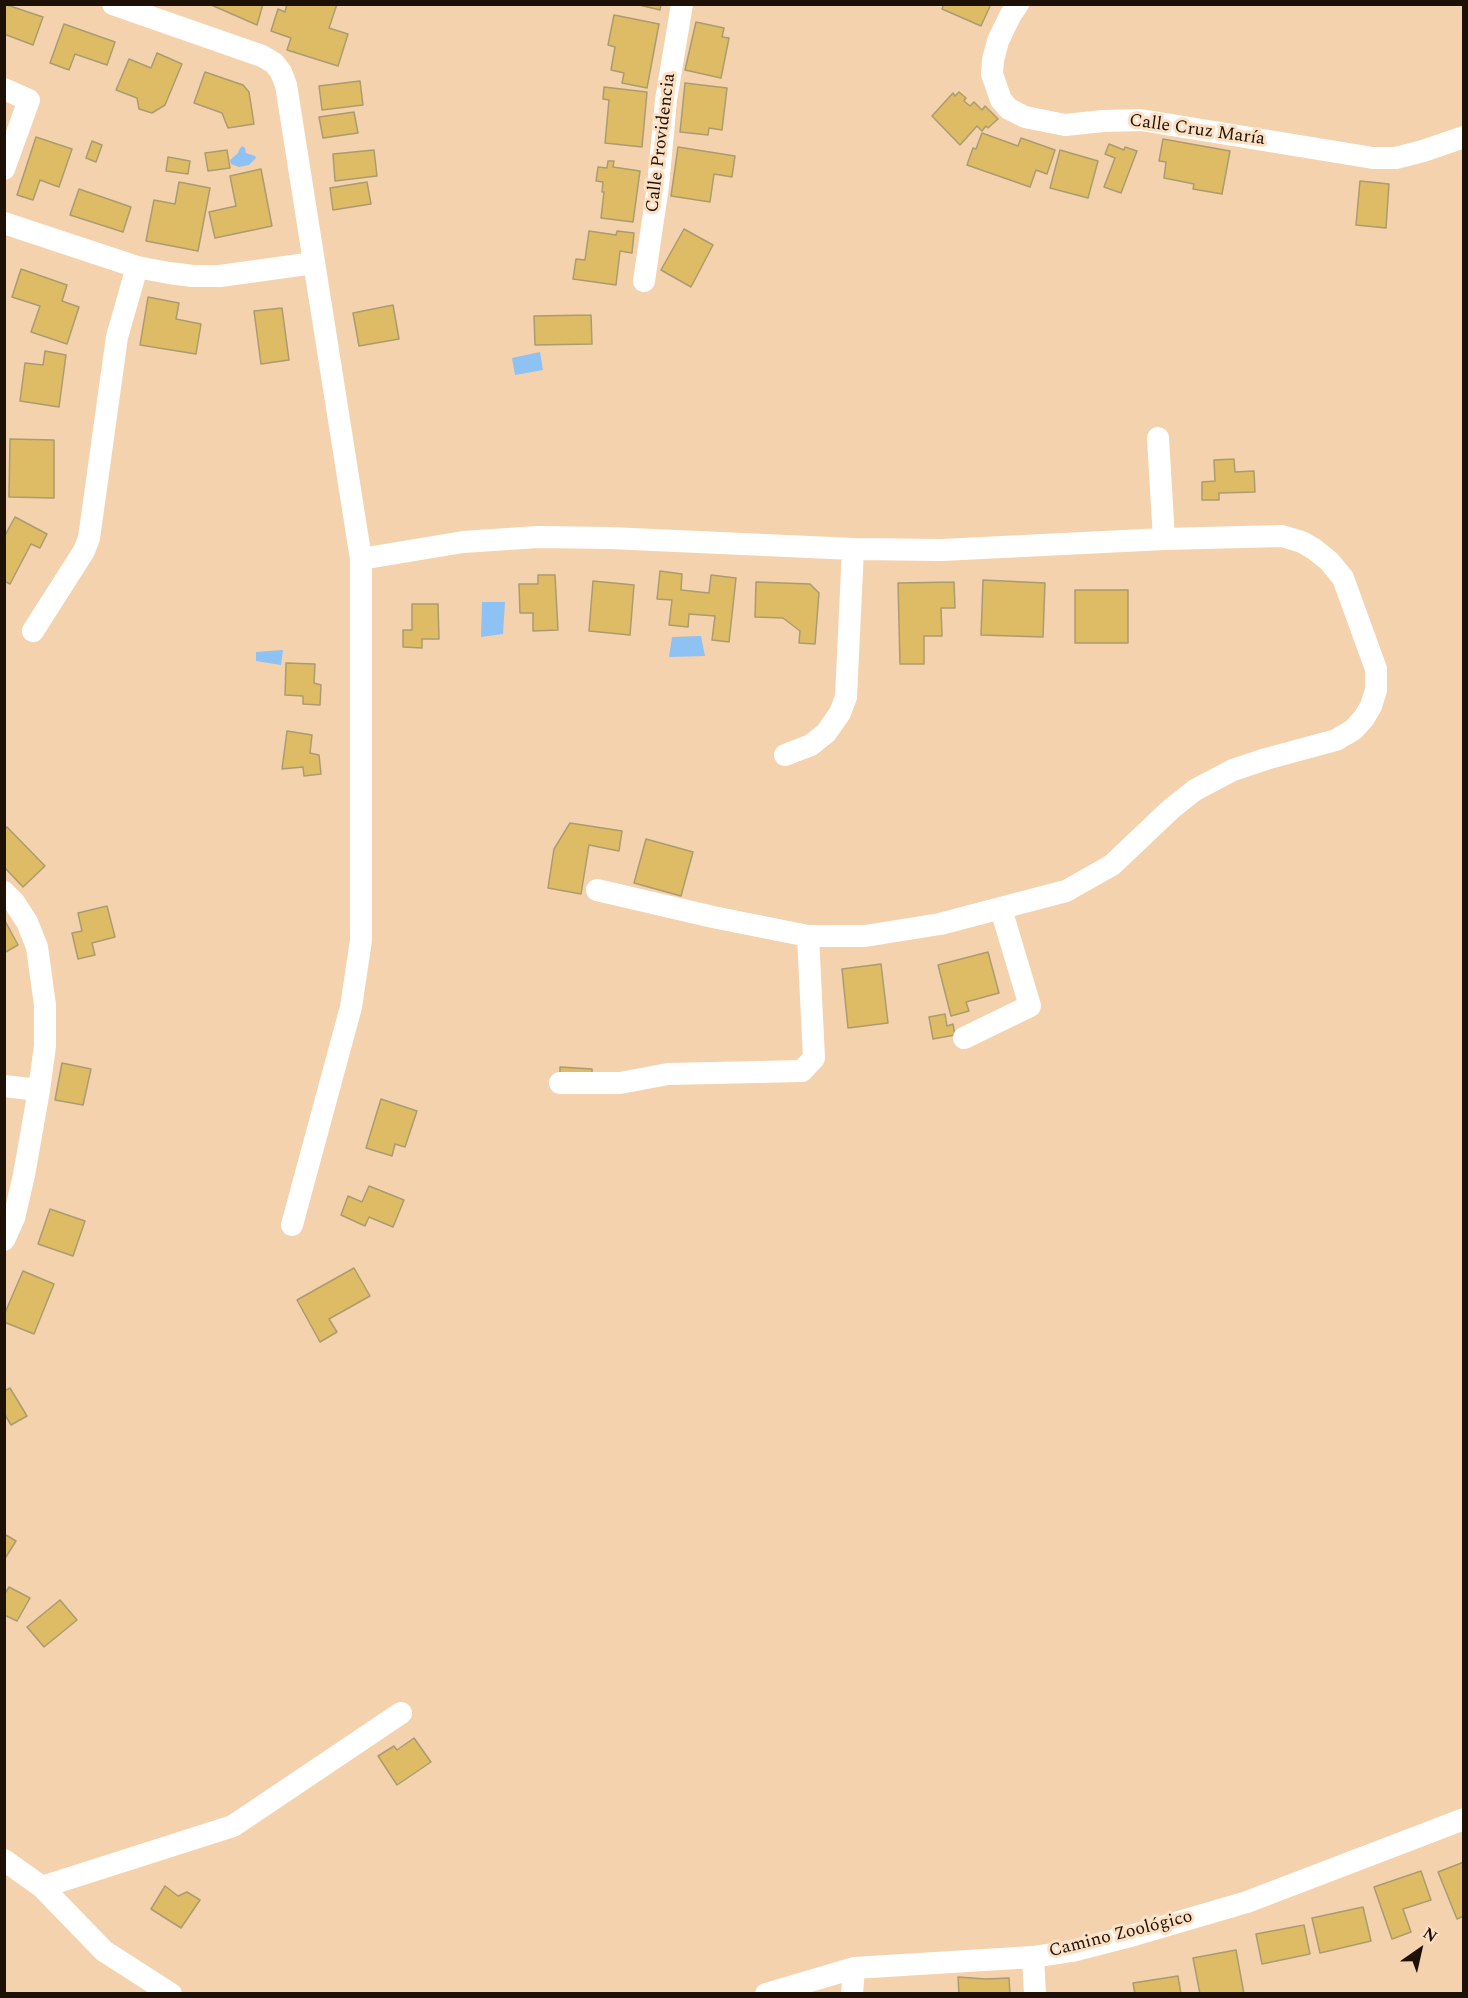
<!DOCTYPE html>
<html>
<head>
<meta charset="utf-8">
<style>
  body { margin:0 }
  #map { position:relative; width:1468px; height:1998px; overflow:hidden; background:#f4d2ad; font-family:Spectral,serif }
  canvas { display:block }
  .frame { position:absolute; inset:0; border:6px solid #1c1104; pointer-events:none }
  .north { position:absolute; left:1390px; top:1920px; width:60px; height:60px; -webkit-text-stroke:4px #fce0c3; paint-order:stroke; rotate:34deg; font-size:16px; font-weight:700; line-height:24px; text-align:center; color:#1c1104 }
  .north::after { content:''; display:block; margin:auto; width:21px; height:27px; background:#1c1104; clip-path:polygon(50% 0,100% 100%,50% 72%,0 100%) }
</style>
</head>
<body>
<div id="map">
<canvas width="1468" height="1998"></canvas>
<div class="frame"></div>
<div class="north">N</div>
</div>
<script>
const context = document.querySelector('canvas').getContext('2d');
context.lineJoin = 'round';
function paint(path, color) { context.fillStyle = color; context.fill(path, 'evenodd'); }
const poly = rows => new Path2D(rows.map(r => 'M' + r).join(''));
function stroke(path, color, width, dash) { context.strokeStyle = color; context.lineWidth = width; context.lineCap = dash ? 'butt' : 'round'; context.setLineDash(dash || []); context.stroke(path); }
function drawText(font, color, halo, rows, align = 'center') {
  context.font = font + ' Spectral,serif'; context.lineWidth = 6; context.setLineDash([]); context.textBaseline = 'middle'; context.strokeStyle = halo; context.fillStyle = color; for (const [text, x, y, turn = 0] of rows) {
    context.save(); context.translate(x, y); context.rotate((+turn || 0) * Math.PI / 180); context.textAlign = isNaN(turn) ? turn : align; if (halo) context.strokeText(text, 0, 0); context.fillText(text, 0, 0); context.restore();
  }
}
const water = poly([
  [242,146,245,148,246,153,255,156,256,158,249,165,239,167,231,164,230,160,238,153,239,150],
  [540,352,543,370,515,375,512,358],
  [482,602,505,602,503,634,481,637],
  [701,636,705,656,669,657,672,637],
  [283,650,281,665,256,661,256,652]
]);
const building = poly([
  [4,4,43,17,33,45,4,34,4,4],
  [209,4,263,4,257,25,209,4],
  [287,4,337,4,329,28,348,34,338,66,287,50,291,38,271,31,278,9,285,12,287,4],
  [635,4,661,4,660,10,635,4],
  [944,4,991,4,981,26,942,9,944,4],
  [614,15,659,24,647,88,622,83,624,73,611,70,615,47,608,45,614,15],
  [696,22,724,28,722,37,729,38,721,78,685,70,696,22],
  [64,24,115,42,107,65,75,54,69,70,50,63,64,24],
  [157,53,182,64,165,105,152,113,139,109,137,98,116,90,129,59,151,68,157,53],
  [205,72,243,85,249,92,254,124,228,128,222,113,194,103,205,72],
  [360,81,363,105,322,110,319,86,360,81],
  [685,83,727,88,722,130,709,128,708,135,680,132,685,83],
  [604,87,647,92,642,147,605,143,609,100,603,99,604,87],
  [959,92,966,98,964,101,970,106,974,102,982,110,985,106,998,119,988,128,986,126,982,131,977,126,960,145,932,116,953,93,955,96,959,92],
  [354,112,358,133,323,138,319,117,354,112],
  [982,133,1018,146,1021,138,1055,150,1047,174,1036,170,1030,187,967,165,973,148,976,149,982,133],
  [36,137,72,149,59,187,40,180,33,200,17,195,36,137],
  [1163,139,1230,151,1222,194,1193,189,1194,184,1164,178,1166,162,1159,161,1163,139],
  [92,141,102,145,96,162,86,158,92,141],
  [1109,144,1124,150,1125,147,1137,151,1121,193,1104,187,1115,158,1105,154,1109,144],
  [678,147,735,156,732,177,714,174,710,202,671,196,678,147],
  [227,150,230,168,208,171,205,153,227,150],
  [374,150,377,176,335,181,333,154,374,150],
  [1060,150,1098,161,1088,198,1050,188,1060,150],
  [168,157,190,161,188,174,166,171,168,157],
  [608,161,614,161,613,167,640,171,633,222,601,218,604,192,602,192,603,182,596,181,598,167,607,168,608,161],
  [261,169,272,226,215,238,209,212,236,206,230,176,261,169],
  [1360,181,1389,184,1386,228,1356,225,1360,181],
  [179,182,210,188,198,251,146,241,154,200,175,204,179,182],
  [367,182,371,204,333,210,330,188,367,182],
  [79,189,131,207,123,232,70,215,79,189],
  [684,229,713,245,691,287,661,270,684,229],
  [589,231,616,235,617,231,634,233,632,253,620,251,616,285,573,279,576,259,585,260,589,231],
  [21,269,67,285,62,301,79,307,67,344,31,332,40,306,12,297,21,269],
  [148,297,179,303,176,319,201,324,196,354,140,345,148,297],
  [393,305,399,339,359,346,353,313,393,305],
  [282,308,289,360,261,364,254,311,282,308],
  [591,315,592,344,535,345,534,316,591,315],
  [45,351,66,355,59,407,20,401,25,363,43,365,45,351],
  [10,439,54,440,54,498,9,497,10,439],
  [1234,459,1235,472,1254,471,1255,492,1219,493,1219,500,1202,500,1202,482,1215,481,1214,460,1234,459],
  [15,517,47,534,40,548,31,544,10,584,4,581,4,537,15,517],
  [660,571,682,574,681,590,709,593,711,575,736,578,729,642,712,640,715,616,689,614,688,627,669,625,672,600,657,599,660,571],
  [538,575,555,575,558,630,533,631,533,613,520,613,519,584,538,584,538,575],
  [983,580,1045,583,1043,637,981,635,983,580],
  [593,581,634,585,630,635,589,631,593,581],
  [756,582,810,584,819,593,815,644,799,643,800,631,783,618,755,617,756,582],
  [954,582,955,608,941,608,942,636,924,636,924,664,900,664,898,583,954,582],
  [1075,590,1128,590,1128,643,1075,643,1075,590],
  [412,604,438,604,439,639,422,639,422,648,403,647,403,630,412,630,412,604],
  [286,663,315,664,314,683,321,685,320,705,303,704,303,696,285,695,286,663],
  [287,731,312,735,310,753,319,755,321,774,304,776,303,767,282,769,287,731],
  [570,823,622,831,619,851,589,845,581,894,548,888,554,849,570,823],
  [7,827,45,866,23,887,4,867,4,830,7,827],
  [646,839,693,852,681,896,634,883,646,839],
  [107,906,115,937,92,943,95,955,78,959,72,933,82,931,78,913,107,906],
  [4,919,18,945,4,953,4,919],
  [988,952,999,993,966,1002,969,1011,951,1016,938,965,988,952],
  [881,964,888,1023,848,1028,842,969,881,964],
  [945,1014,947,1026,953,1024,955,1035,933,1039,929,1017,945,1014],
  [62,1063,91,1069,83,1105,55,1100,62,1063],
  [560,1067,592,1069,592,1078,560,1077,560,1067],
  [381,1099,417,1111,405,1147,395,1144,392,1156,366,1148,381,1099],
  [369,1186,404,1200,393,1227,369,1217,365,1226,341,1215,348,1196,362,1202,369,1186],
  [50,1209,85,1221,73,1256,38,1244,50,1209],
  [354,1268,370,1296,329,1319,337,1332,320,1342,297,1300,354,1268],
  [23,1271,54,1284,34,1334,4,1322,4,1315,23,1271],
  [10,1388,27,1416,11,1425,4,1413,4,1391,10,1388],
  [6,1535,16,1541,4,1560,4,1538,6,1535],
  [9,1587,30,1598,17,1621,4,1615,4,1595,9,1587],
  [60,1600,77,1620,44,1647,27,1627,60,1600],
  [414,1738,431,1762,397,1785,378,1756,394,1746,397,1750,414,1738],
  [1464,1862,1464,1916,1457,1919,1438,1872,1464,1862],
  [1421,1871,1431,1900,1403,1909,1411,1932,1392,1939,1374,1887,1421,1871],
  [165,1886,178,1896,187,1892,200,1900,181,1928,151,1909,165,1886],
  [1363,1907,1371,1941,1320,1953,1312,1918,1363,1907],
  [1304,1925,1310,1954,1262,1964,1256,1934,1304,1925],
  [1236,1950,1244,1994,1200,1994,1193,1958,1236,1950],
  [1178,1976,1181,1994,1135,1994,1133,1983,1178,1976],
  [958,1977,986,1979,1009,1978,1010,1994,959,1994,958,1977]
]);
const minor = poly([
  [113,4,262,56,274,63,281,72,286,85,361,559,361,940,351,1007,292,1225],
  [1018,4,1010,16,998,41,993,60,992,74,1001,100,1009,109,1025,117,1065,125,1103,121,1141,120,1373,158,1396,158,1423,151,1464,137],
  [4,89,29,100,4,169],
  [4,223,137,267,169,273,193,276,220,276,314,263],
  [644,281,658,186,666,100,682,4],
  [1158,438,1164,539],
  [361,559,463,542,538,537,610,538,853,549,942,550,1164,539,1282,536,1302,542,1314,549,1329,561,1343,578,1376,669,1376,690,1371,706,1364,718,1353,730,1336,740,1266,759,1233,770,1195,790,1171,809,1112,865,1066,891,940,924,865,936,808,936,713,917,597,890],
  [33,631,84,551,89,538,117,337,137,267],
  [785,755,811,745,826,733,840,713,846,697,853,549],
  [4,892,14,902,27,922,37,947,45,1005,45,1046,39,1090,24,1175,14,1218,4,1240],
  [964,1038,1030,1006,1001,909],
  [560,1083,620,1083,668,1074,802,1071,814,1058,808,936],
  [4,1086,39,1090],
  [4,1860,42,1887,104,1951,171,1994],
  [42,1887,233,1826,401,1713],
  [1033,1957,1035,1994],
  [766,1994,854,1968,1033,1957,1072,1951,1134,1935,1247,1902,1464,1819],
  [852,1994,854,1968]
]);
const streetNames = [
  ["Calle Cruz María",1197,131,8],
  ["Calle Providencia",662,143,-83],
  ["Camino Zoológico",1121,1935,-14]
];
paint(water, '#8ec1f4');
paint(building, '#ddbc65');
stroke(building, '#ac9b70', 1.5);
stroke(minor, '#fff', 22);
drawText('18px', '#1c1104', '#fce0c3', streetNames);
</script>
</body>
</html>
